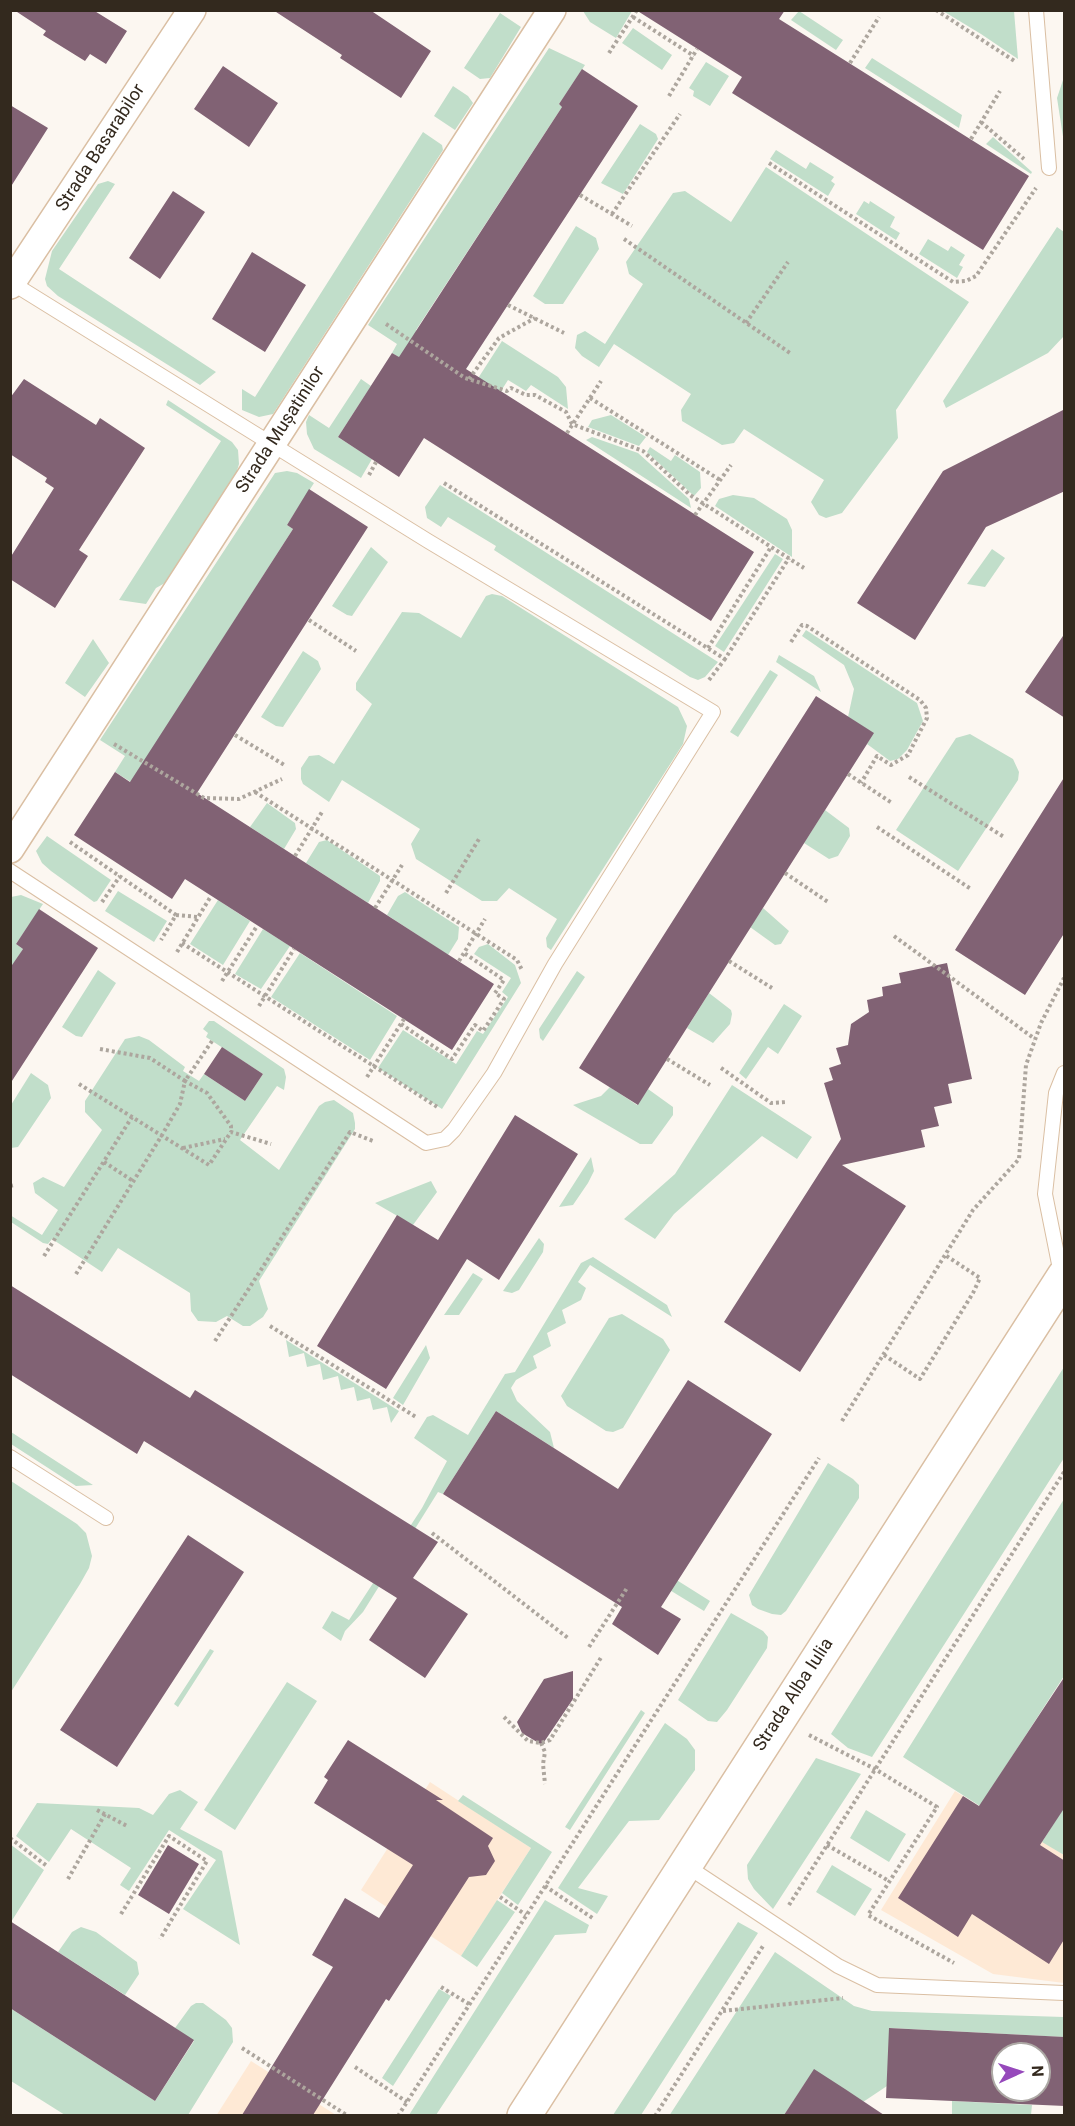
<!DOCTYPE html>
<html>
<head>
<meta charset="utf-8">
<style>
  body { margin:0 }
  #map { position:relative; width:1075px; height:2126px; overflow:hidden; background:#fcf7f1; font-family:Roboto,sans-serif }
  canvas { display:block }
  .frame { position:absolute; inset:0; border:12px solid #33291e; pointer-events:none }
  .north { position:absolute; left:991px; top:2042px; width:60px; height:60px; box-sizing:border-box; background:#fff; border:2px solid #ada9a5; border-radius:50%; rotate:87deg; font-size:16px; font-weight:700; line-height:24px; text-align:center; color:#33291e }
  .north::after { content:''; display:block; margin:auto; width:21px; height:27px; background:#9649bb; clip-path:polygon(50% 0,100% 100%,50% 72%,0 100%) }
</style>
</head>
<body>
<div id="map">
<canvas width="1075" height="2126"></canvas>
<div class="frame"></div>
<div class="north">N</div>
</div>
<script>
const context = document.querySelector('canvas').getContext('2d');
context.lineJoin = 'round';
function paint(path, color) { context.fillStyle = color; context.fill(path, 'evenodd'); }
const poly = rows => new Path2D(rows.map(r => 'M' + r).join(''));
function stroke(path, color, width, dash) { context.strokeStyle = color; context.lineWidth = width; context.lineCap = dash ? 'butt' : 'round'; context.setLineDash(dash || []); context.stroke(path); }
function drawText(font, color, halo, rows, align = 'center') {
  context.font = font + ' Roboto,sans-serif'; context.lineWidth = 6; context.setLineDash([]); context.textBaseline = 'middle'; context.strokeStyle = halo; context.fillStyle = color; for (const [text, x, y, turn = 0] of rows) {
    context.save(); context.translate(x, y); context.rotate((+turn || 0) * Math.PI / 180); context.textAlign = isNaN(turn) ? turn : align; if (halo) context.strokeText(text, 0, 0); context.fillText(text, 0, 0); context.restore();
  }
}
const built = poly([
  [430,1782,531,1848,461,1956,361,1890],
  [955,1791,979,1806,982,1801,1064,1855,1064,1983,993,1974,881,1910],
  [251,2061,336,2115,216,2116]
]);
const green = poly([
  [583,11,583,10,632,11,616,38,590,22],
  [799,11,843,40,836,50,791,20],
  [943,11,1014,11,1018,59,981,34],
  [500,13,521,27,490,78,480,79,464,68],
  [633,28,672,55,662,70,622,43],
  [549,48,585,65,559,104,562,107,416,330,469,365,459,377,475,383,502,341,558,377,566,387,568,409,531,385,526,391,508,380,501,391,504,394,461,396,392,353,397,344,368,325],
  [872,58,962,115,959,128,865,68],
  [706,62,729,76,710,106,693,96,694,91,689,88],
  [1064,77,1064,143,1057,98],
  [453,86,468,96,473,103,455,130,434,116],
  [640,124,656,134,658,139,623,194,601,183],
  [423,132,442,145,443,150,273,414,259,417,242,410,242,389,255,397],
  [993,137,1032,172,1031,174,986,144],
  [776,150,806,169,810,162,834,177,831,181,835,184,828,196,770,159],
  [766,167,969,302,896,410,898,438,842,513,826,518,819,515,811,502,824,480,744,429,734,443,722,445,682,421,681,410,691,394,614,344,599,367,582,356,575,348,577,335,585,331,605,344,643,284,629,274,626,262,673,193,685,191,731,222],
  [108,181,115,184,59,269,216,372,200,385,58,296,47,286,45,279,52,251,98,184],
  [864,201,869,204,870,201,895,217,890,227,900,233,896,240,856,214],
  [576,226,596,238,599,249,563,304,545,304,533,296],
  [1057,227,1064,232,1064,336,1048,353,946,408,943,401],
  [928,239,948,251,951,246,965,255,959,265,963,267,957,278,919,254],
  [361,379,371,386,338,437,372,459,361,478,314,449,307,434,306,422,309,415,329,428],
  [168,400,232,442,238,450,239,464,236,474,165,583,156,588,146,604,119,600,221,441,166,405],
  [611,415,646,437,639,446,588,427,592,420],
  [592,437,638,453,689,499,691,508,586,440],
  [650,447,671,461,675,455,700,472,701,488,694,496,647,452],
  [287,471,297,473,314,483,287,525,293,529,131,782,115,772,125,756,100,740,275,473],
  [440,485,718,662,705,677,698,680,690,677,494,550,496,546,448,517,441,527,427,518,425,507],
  [733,495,754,498,787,519,792,530,792,557,715,506,719,499],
  [371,547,388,562,352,616,347,615,332,606],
  [992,549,1005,558,985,587,967,584],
  [775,554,783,559,724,652,715,646],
  [492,594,502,596,678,707,687,726,683,744,551,950,547,947,546,938,557,919,509,888,497,901,482,901,416,859,411,844,420,829,342,780,329,802,303,784,301,779,301,768,309,756,319,755,334,764,372,704,356,690,356,683,402,612,419,613,461,638,486,596],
  [806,630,917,703,923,721,907,750,898,759,890,761,867,744,873,733,848,717,854,689,844,665,802,636],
  [93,639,109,663,85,697,65,683],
  [303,651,318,661,321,669,283,727,276,726,261,717],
  [779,655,814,676,821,692,776,662],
  [770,670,778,675,738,737,730,732],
  [970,734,1013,759,1019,772,1018,780,958,871,896,830,956,738],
  [267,803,295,823,296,829,284,849,250,827],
  [825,810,849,828,850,836,838,856,829,859,804,843],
  [47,836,111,880,97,901,94,902,51,871,42,863,36,851],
  [327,840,380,876,380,881,368,903,306,863,319,842],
  [118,891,167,921,154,942,105,911],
  [405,892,459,927,458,939,448,955,387,915,398,896],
  [21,895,43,904,16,944,23,949,11,968,11,897],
  [218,900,250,921,223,965,190,944],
  [763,908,789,931,781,944,775,945,750,927],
  [263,929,290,946,261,989,235,974],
  [488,944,515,965,521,983,442,1109,378,1068,403,1030,456,1064,477,1031,483,1034,508,997,502,992,511,978,474,954,479,947],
  [300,953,397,1016,370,1060,271,997],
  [98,970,116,983,82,1037,76,1036,62,1027],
  [577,971,585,977,543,1041,540,1038,539,1029],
  [709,993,731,1010,732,1014,730,1024,713,1043,687,1028],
  [784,1004,802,1016,778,1054,768,1047,746,1079,739,1073],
  [209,1021,214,1021,284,1069,286,1077,284,1090,277,1086,240,1140,279,1170,319,1106,325,1102,334,1100,353,1113,355,1123,355,1129,259,1281,268,1309,263,1317,250,1326,243,1326,227,1316,216,1322,198,1321,191,1311,190,1293,118,1248,102,1272,52,1239,48,1244,43,1243,11,1222,10,1215,42,1235,58,1210,35,1193,33,1183,43,1177,64,1187,102,1130,85,1112,85,1101,125,1039,139,1036,149,1040,185,1067,183,1071,199,1081,204,1074,245,1101,263,1074,206,1037,208,1033,203,1029],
  [31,1073,48,1085,51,1098,18,1147,11,1148,11,1105],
  [732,1085,812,1137,797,1159,762,1136,674,1214,655,1239,624,1219,675,1174],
  [610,1087,637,1105,648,1089,673,1107,673,1115,652,1144,640,1144,573,1105,601,1096],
  [591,1157,594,1171,588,1183,573,1205,559,1207],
  [431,1181,437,1192,413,1225,375,1203],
  [539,1238,544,1244,543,1252,519,1290,512,1293,503,1291],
  [593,1257,667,1305,672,1317,590,1265,578,1282,586,1288,581,1300,562,1310,566,1323,547,1333,551,1346,533,1356,537,1368,516,1380,511,1388,517,1401,550,1432,554,1448,496,1411,443,1494,438,1492,363,1612,345,1631,341,1641,322,1628,332,1611,349,1620,422,1508,447,1461,414,1438,427,1417,433,1415,468,1435,505,1374,515,1372,581,1263],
  [473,1273,483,1279,459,1315,444,1315],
  [622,1314,663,1339,670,1350,623,1428,613,1432,606,1431,567,1406,561,1396,609,1318],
  [286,1340,399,1411,391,1423,387,1407,373,1410,370,1398,357,1401,354,1387,341,1390,338,1376,323,1380,320,1364,307,1367,304,1353,289,1357],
  [426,1345,430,1358,403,1405,393,1398],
  [1064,1367,1064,1458,872,1757,848,1748,831,1734],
  [10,1432,11,1432,93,1485,76,1486,11,1444],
  [828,1463,853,1479,859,1485,859,1498,786,1611,781,1615,772,1614,758,1609,752,1605,749,1595],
  [11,1481,77,1524,86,1533,92,1556,89,1568,80,1584,11,1692],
  [1064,1499,1064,1676,980,1806,903,1757],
  [675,1579,710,1601,704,1611,668,1589],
  [731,1613,763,1631,768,1637,767,1648,727,1710,717,1722,708,1721,678,1700],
  [210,1649,214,1651,178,1707,174,1704],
  [287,1682,317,1701,235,1830,204,1810],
  [641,1710,645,1713,570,1830,565,1827],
  [665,1723,687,1739,695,1750,695,1770,659,1820,629,1821,578,1888,608,1896,597,1914,558,1888],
  [816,1758,861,1774,773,1909,754,1889,748,1879,747,1865],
  [180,1790,198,1802,180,1829,222,1851,240,1945,183,1909,216,1860,169,1830,129,1891,120,1885,131,1868,71,1829,49,1862,16,1836,37,1803,139,1808,153,1815,169,1794],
  [463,1795,552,1852,518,1905,502,1893,531,1848,458,1801],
  [1063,1809,1064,1810,1064,1855,1042,1842],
  [866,1810,906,1834,889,1862,850,1838],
  [10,1844,44,1870,11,1922,10,1921],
  [832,1865,872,1889,855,1916,816,1892],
  [497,1900,515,1912,477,1967,461,1956],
  [545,1900,589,1925,586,1933,555,1935,436,2115,409,2115],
  [738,1922,758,1933,641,2115,613,2115],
  [81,1927,96,1932,137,1962,139,1974,125,1995,58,1952,72,1932],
  [775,1952,854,2006,872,2011,1064,2017,1064,2037,890,2028,887,2086,863,2102,814,2070,784,2115,669,2116],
  [439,1989,451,1996,393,2086,382,2078],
  [196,2003,203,2003,226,2020,232,2028,233,2042,188,2115,65,2115,11,2081,10,2008,155,2101,194,2041,175,2028,191,2006],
  [952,2101,1032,2105,1031,2115,952,2116]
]);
const building = poly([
  [14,10,93,10,127,31,106,64,90,54,85,61,43,35,46,31],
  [273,10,370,10,431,51,401,98,340,58,342,55],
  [636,10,785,10,779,19,1029,176,983,250,732,93,742,77],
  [223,66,278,103,249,147,194,109],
  [582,69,638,106,466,369,754,552,711,621,424,438,399,477,338,437,392,353,399,357,562,107,559,104],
  [10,105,48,128,10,188],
  [173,191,205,212,160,279,129,258],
  [252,252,306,285,265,352,212,319],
  [24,379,96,425,100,418,145,448,79,550,88,556,55,608,10,579,10,558,54,488,45,482,47,478,10,454,10,398],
  [1065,409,1065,491,986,527,915,640,857,603,943,471],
  [309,489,368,527,197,793,494,984,452,1050,185,879,172,899,74,835,115,772,130,782,293,529,287,525],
  [1065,633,1065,718,1025,692],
  [816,696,874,733,638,1105,579,1068],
  [1065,776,1065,932,1025,995,955,950],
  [39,909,98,948,10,1084,10,968,23,949,16,944],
  [947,963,972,1079,948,1084,952,1103,934,1107,939,1126,921,1130,925,1147,842,1165,906,1206,800,1372,724,1322,841,1139,824,1083,833,1080,829,1068,841,1064,836,1048,848,1045,851,1024,869,1012,867,1000,883,996,882,987,901,983,899,973],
  [222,1047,263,1074,245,1101,204,1074],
  [515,1115,578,1154,499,1280,467,1259,386,1389,317,1346,397,1215,438,1240],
  [10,1285,190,1398,195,1390,438,1542,413,1578,468,1614,425,1678,369,1640,397,1598,144,1441,137,1454,10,1374],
  [688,1380,772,1434,661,1607,681,1619,658,1655,612,1624,622,1607,443,1494,496,1411,618,1489],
  [188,1535,244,1572,117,1767,60,1730],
  [573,1671,573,1699,542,1745,522,1733,517,1722,544,1679],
  [1065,1676,1065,1807,1040,1845,1065,1861,1065,1938,1049,1964,972,1914,958,1937,898,1898,963,1796,979,1806],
  [348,1740,443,1800,436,1800,493,1838,488,1846,495,1861,486,1875,469,1877,389,2001,386,1999,313,2115,242,2115,333,1967,312,1955,345,1898,379,1918,413,1865,314,1803,328,1780,324,1777],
  [168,1845,199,1864,169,1914,138,1895],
  [10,1921,194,2040,155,2101,10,2008],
  [889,2028,1065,2037,1065,2106,886,2098],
  [1003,2054,1039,2054,1039,2090,1003,2090],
  [814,2069,845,2089,884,2115,784,2115]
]);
const path = poly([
  [936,10,1016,62],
  [633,17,694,56],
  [609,53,637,10],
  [850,63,879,17],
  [669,96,697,49],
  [981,122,1024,159],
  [971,139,1000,91],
  [769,163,953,282,966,281,976,276,1036,188],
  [580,195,632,226],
  [612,214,680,114],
  [624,239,790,353],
  [508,305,564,333],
  [746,323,788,262],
  [386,324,465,378,507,391,511,388,526,395,535,395,566,412,572,424,643,451,690,495,804,568],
  [469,379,499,338,535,318],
  [590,398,720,480],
  [567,433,601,381],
  [369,475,376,462],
  [444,483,725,659,789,558],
  [695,515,731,465],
  [309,620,356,651],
  [791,642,802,625,807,626,920,700,926,708,927,718,908,755,891,765,877,756,861,783],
  [708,648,771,547],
  [709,680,725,659],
  [235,735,286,766],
  [114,744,204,798,239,799,282,779],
  [848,774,892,803],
  [909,777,1004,837],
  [255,792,517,960,522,970],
  [877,827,971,889],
  [70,842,176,915,161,940],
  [295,856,322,812],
  [785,873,828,902],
  [446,893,479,839],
  [102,902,120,876],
  [375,908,402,865],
  [176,915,198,917],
  [894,936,1035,1039],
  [182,943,439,1108],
  [177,952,211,896],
  [459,961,485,919],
  [729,961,772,988],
  [222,981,257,926],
  [259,1006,294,949],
  [401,1024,452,1059,475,1025,483,1031,504,999,495,993,504,980,464,953],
  [100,1049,150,1058,185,1081,212,1041],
  [667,1059,710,1085],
  [721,1068,771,1103,787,1102],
  [367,1077,404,1019],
  [79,1084,209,1165,231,1132,271,1144],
  [183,1148,225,1139],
  [104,1162,133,1181],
  [10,1186,15,1185],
  [44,1256,132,1117],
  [76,1274,162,1135,180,1104,185,1081,207,1093,231,1126,231,1132],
  [270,1326,416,1417],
  [215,1341,350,1132,373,1141],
  [884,1355,920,1379,973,1293,980,1278,945,1255],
  [842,1421,973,1210,1019,1159,1026,1065,1041,1023,1064,978],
  [432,1533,568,1638],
  [589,1647,627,1588],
  [504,1717,528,1741,541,1743,550,1740,602,1656],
  [809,1735,875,1769,937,1807,868,1915,954,1963],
  [541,1743,545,1752,543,1764,545,1784],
  [97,1810,127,1826],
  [10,1838,47,1866],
  [827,1845,889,1881],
  [68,1879,105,1814],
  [545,1886,594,1919],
  [500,1897,526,1915],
  [789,1905,1064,1472],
  [121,1914,169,1836,207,1861,160,1939],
  [441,1987,469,2004],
  [723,2011,843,1998],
  [242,2048,348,2116],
  [355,2067,407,2102],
  [398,2116,819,1458],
  [655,2116,763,1946]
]);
const service = poly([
  [1036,10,1049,168],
  [10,871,426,1143,445,1139,454,1130,494,1073,555,964,713,712,428,541,12,283],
  [1062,1279,1045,1194,1056,1093,1064,1073],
  [10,1457,106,1518],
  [685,1865,838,1966,877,1985,1064,1993]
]);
const minor = poly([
  [10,285,192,10],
  [10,849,552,10]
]);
const primary = poly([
  [524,2116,1064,1276]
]);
const streetNames = [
  ["Strada Basarabilor",101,148,-57],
  ["Strada Mușatinilor",281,430,-57],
  ["Strada Alba Iulia",794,1695,-57]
];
paint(built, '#fee9d5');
paint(green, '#c1deca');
paint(building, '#816274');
stroke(service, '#dabfa3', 16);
stroke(minor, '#dabfa3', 30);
stroke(primary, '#dabfa3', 36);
stroke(path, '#ada69e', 4, [3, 3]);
stroke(service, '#fff', 14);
stroke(minor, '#fff', 27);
stroke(primary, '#fff', 33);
drawText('18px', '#33291e', '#fff', streetNames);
</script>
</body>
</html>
